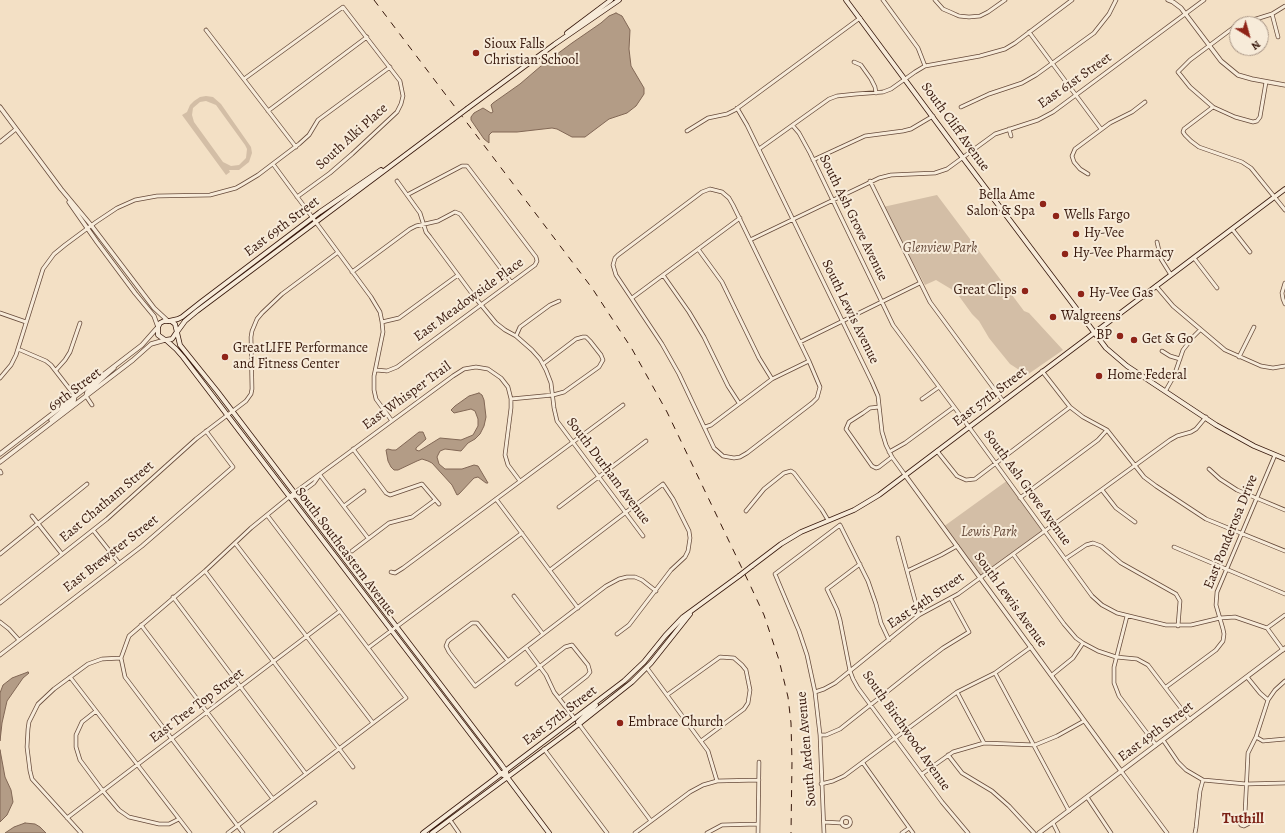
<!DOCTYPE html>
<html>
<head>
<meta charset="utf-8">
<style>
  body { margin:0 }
  #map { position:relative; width:1285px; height:833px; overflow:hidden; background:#f3e0c5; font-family:Alegreya,serif }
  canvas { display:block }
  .north { position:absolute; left:1229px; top:16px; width:40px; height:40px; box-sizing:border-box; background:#f7ebd9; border:1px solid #aa9787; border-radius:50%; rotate:143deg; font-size:11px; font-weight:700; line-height:16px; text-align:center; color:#37180c }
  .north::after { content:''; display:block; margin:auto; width:14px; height:18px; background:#8f2418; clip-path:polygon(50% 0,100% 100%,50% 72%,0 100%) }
</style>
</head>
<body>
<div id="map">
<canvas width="1285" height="833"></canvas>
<div class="north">N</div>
</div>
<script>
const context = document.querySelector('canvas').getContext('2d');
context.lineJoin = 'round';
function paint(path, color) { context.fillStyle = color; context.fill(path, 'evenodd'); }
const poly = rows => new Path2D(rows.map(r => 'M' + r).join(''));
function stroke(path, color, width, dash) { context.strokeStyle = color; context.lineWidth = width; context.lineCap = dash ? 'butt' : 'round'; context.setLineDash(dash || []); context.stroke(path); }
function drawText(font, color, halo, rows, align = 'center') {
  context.font = font + ' Alegreya,serif'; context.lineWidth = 4; context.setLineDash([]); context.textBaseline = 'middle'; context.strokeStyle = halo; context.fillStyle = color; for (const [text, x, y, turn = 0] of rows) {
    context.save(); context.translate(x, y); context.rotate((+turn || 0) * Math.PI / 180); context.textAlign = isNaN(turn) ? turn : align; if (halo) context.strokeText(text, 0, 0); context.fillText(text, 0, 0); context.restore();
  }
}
const green = poly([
  [206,96,213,97,221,104,251,147,252,153,249,162,239,170,229,170,230,172,226,175,182,115,187,112,190,105,194,101,200,97],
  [206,101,216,105,245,145,247,149,246,158,239,165,231,166,223,162,194,122,192,115,193,108,200,102],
  [937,195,1024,311,1029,313,1063,350,1027,375,1010,364,997,348,989,338,979,321,972,314,956,292,936,280,925,285,883,207],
  [1008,480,1045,531,980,578,943,527]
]);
const water = poly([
  [616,13,622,16,630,30,629,49,631,66,644,88,644,94,636,106,627,113,609,119,585,137,572,137,557,129,552,128,517,132,492,132,489,135,489,143,484,139,471,120,471,117,474,113,483,108,491,113,493,112,491,105,493,103,520,84,541,66,572,43,601,23,609,16,616,13],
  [479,393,482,395,484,400,486,417,484,426,480,434,475,439,468,443,461,451,445,449,440,451,437,457,439,464,445,469,462,469,474,465,478,466,488,483,486,483,478,477,474,478,459,494,457,495,452,485,432,463,428,461,422,459,417,461,398,470,394,470,391,467,388,461,386,450,388,449,392,450,396,450,419,432,423,432,426,439,416,448,416,450,419,451,440,438,461,440,473,435,478,426,478,419,475,411,471,409,454,413,451,410,455,406,469,396,479,393],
  [28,672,29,673,23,678,7,701,2,723,0,741,0,693,3,685,12,678,28,672],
  [0,750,5,777,11,790,13,802,7,815,0,822,0,750],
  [25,823,35,824,40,827,46,833,5,833,14,827,25,823]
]);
const minor = poly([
  [883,0,918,48,925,66],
  [935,0,943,9,950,12,959,16,969,17,980,16,988,12,1005,0],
  [1272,14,1278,37],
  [1240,24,1272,14,1285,6],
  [1237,25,1190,60,1178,72,1190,87,1213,107,1235,117,1253,122,1257,121,1260,117,1266,82],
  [206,30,296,147],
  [1029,32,1101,129],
  [854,62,861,65,871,79,875,87,876,93],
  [244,79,343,7,400,81,403,96,401,104,397,112,352,154,330,173,297,197],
  [961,107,989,94,1022,83,1036,75,1094,33,1109,14,1116,0],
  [1213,107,1184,129,1183,132,1185,135,1191,141,1199,147,1242,162,1251,168,1285,210],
  [737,108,747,125,872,382,878,396,882,432,886,445,892,457,905,475],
  [268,111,367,37],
  [793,126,799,133,810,153,893,325,969,427,1092,596,1102,605,1117,613,1166,625,1191,625,1220,618,1235,617,1267,628,1283,650],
  [1009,129,1011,136],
  [687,131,708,118,727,114,735,110,860,18],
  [0,142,16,129],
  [759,149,829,99,837,96,856,94,883,92,891,89,915,72,925,66,980,56,1005,49,1015,43,1072,0],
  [813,160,865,136,903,131,911,129,933,116],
  [273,164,371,297,380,312,382,322,383,332,374,376,374,390,376,399,392,421],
  [1088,174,1080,169,1074,162,1072,156,1075,149,1110,123,1132,112,1145,102],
  [397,181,420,213,426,232,430,237,473,295,496,323,505,330,516,336,532,350,540,359,546,370,551,383,554,408,557,421,643,536],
  [870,181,930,302,1003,401],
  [710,189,722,192,729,198,733,205,809,361,820,387,817,398,812,403,747,453,740,457,734,458,723,456,714,448,679,374,662,344,616,275,613,265,615,258,618,255,702,192,710,189],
  [1232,229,1250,252],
  [750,240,879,178,891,175,935,173,947,169,995,134,1038,120,1053,112,1204,0],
  [1157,242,1161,259,1171,275],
  [698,249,722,282,759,358,772,379],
  [1194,258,1217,288],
  [352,272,410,229,416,226,438,221,455,212,460,214,511,282],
  [663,275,689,312,704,337,728,386,739,403],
  [1285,283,1282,293,1283,299,1285,304],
  [1156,286,1173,306,1225,350,1261,366,1273,368,1285,366],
  [632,298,740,218],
  [0,313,26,322],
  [382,322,399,318,458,275],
  [516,336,520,327,550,305,559,301],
  [800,342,920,283],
  [18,349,46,361,51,365,75,396],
  [1162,351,1170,356,1180,359],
  [1239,357,1254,327],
  [56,370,65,360,70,352,80,323],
  [376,370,387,371,397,367,535,265,537,261,536,257,467,166,462,166,407,195],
  [1042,371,1070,407,1083,417,1107,430,1144,477,1156,486,1206,519,1285,551],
  [0,378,11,365,16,355,43,269,54,254,65,245,96,222,117,208,135,200,157,196,210,195,236,188,243,184,258,175,299,144,309,135,318,120,390,67],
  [1166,390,1174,376,1183,350,1193,337,1200,330],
  [86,396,92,405],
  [511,399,553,395,564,392,599,367,603,360,601,355,590,341,586,337,583,337,576,339,543,364],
  [922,399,939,387],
  [879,407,870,408,863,413,849,422,846,429,872,466,876,468,879,467,892,457],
  [705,427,711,425,772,379,809,361],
  [353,449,386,493,390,495,422,484,439,504],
  [937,451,957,476,966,480,975,479,1070,407],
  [889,452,905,443,954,407],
  [1209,469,1220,479,1237,490,1285,510],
  [0,471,1,473],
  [320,475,368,538],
  [1102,490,1116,508,1135,522],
  [290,497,296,496,302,492,314,483,319,476],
  [1020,498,1098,440,1107,430],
  [496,499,578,608],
  [344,506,364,491],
  [559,507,646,441],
  [746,511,764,489,784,473,791,471,794,473,822,510,828,520],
  [32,516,62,554],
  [93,530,119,563],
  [898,538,919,615],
  [235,543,373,723],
  [1174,547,1285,594],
  [352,551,389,523,412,517,435,500],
  [0,554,87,484],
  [1013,554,1064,624,1076,638,1083,643,1098,651,1116,657,1137,659,1148,665,1190,720],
  [1065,559,1086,545,1093,543,1101,546,1121,563,1176,594,1180,601,1178,626],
  [860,564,827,589,837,610,840,620,850,671,853,679,858,688,942,802,968,833],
  [550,570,663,484,673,499,689,531,690,538,688,551,685,557,671,570,629,625,617,634],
  [205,571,353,767],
  [907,571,941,555,957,546],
  [391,572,395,573,403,568,623,405],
  [514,596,543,634],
  [173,597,306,774],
  [0,603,107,519,196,439,246,401,251,394,252,389,251,337,252,331,257,319,262,313,282,294,337,253],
  [1127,616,1114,667,1114,683,1119,696,1156,745],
  [0,622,9,629,19,640],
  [141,625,273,799],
  [1267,628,1285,615],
  [368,648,522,533],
  [526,648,546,675,554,692,575,719],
  [0,655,142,546,233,467,206,431],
  [508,661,477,623,472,623,448,641,446,646,449,652,475,686,606,586,619,579,627,577,635,577,642,580,656,591],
  [647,668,708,751,717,781],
  [995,673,1069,811],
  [1052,675,1073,658,1083,643],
  [70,677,190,833],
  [1247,677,1260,693,1268,700],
  [517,684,565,647,572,645,588,665,590,672,587,676,559,698],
  [1166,687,1216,650,1223,641,1224,634,1223,629,1216,605,1217,592,1275,455],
  [815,692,824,689,835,683,919,615,958,594,1170,440,1177,436,1191,432,1196,429,1206,417],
  [957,692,984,743],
  [667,695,720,657,734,658,742,665,746,670,750,690,748,703,744,709,701,741],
  [96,711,82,722,76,735,76,747,80,760,103,791,119,810,129,817,159,824,169,824,179,819],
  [579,724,651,821],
  [820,735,826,735,840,729,922,664,943,648,969,632,951,599],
  [1256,737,1263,741,1285,739],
  [1163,740,1178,762,1186,770,1203,780,1246,784,1285,783],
  [544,749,607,833],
  [948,755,962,773,992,791,1009,806,1034,833],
  [863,763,913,833],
  [1121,771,1167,833],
  [922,774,953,752,984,743,1035,745,1057,736,1084,721],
  [821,784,833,781,844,776,957,692,995,673,1031,647],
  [1087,797,1111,833],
  [1245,814,1248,753,1256,737,1268,700,1275,690,1285,681],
  [1245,814,1249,821,1248,824,1244,826,1241,825,1239,822,1240,819,1245,814],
  '841.5 822a4.5 4.5 0 1 1 9 0a4.5 4.5 0 1 1-9 0Z',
  [67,818,340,611],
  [450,820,459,833],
  [824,822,841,823],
  [1053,823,1058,833],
  [81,833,32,779,30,771,27,747,28,729,29,722,38,704,54,689,88,664,102,659,121,658],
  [228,833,406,698,267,515],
  [243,833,125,677,121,658,129,636,205,571,251,528,294,493,453,376,464,369,476,367,488,369,501,378,508,387,511,399,511,408,505,455,508,465,520,481],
  [275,833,315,803],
  [635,833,690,792,703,785,717,781,759,780],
  [707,833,722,825,758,824],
  [758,833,759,762],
  [824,833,820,735,815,692,807,655,799,631,775,574,840,525,868,581,876,604,881,623,889,640],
  [902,833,909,828],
  [1195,833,1196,828,1200,791,1203,780]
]);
const tertiary = poly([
  [1168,0,1173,2,1181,8,1221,61,1238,75,1252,79,1285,85],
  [0,107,61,189,91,225,154,308,168,321],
  [69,202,97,242,135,293,154,316,158,327],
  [86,396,87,392,114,368],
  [51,420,74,401,75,396],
  [0,454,142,345,157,328],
  [0,462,133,360,151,344,165,340],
  [905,475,1121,771],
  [1039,833,1285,648]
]);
const secondary = poly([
  [846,0,963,158,1106,348,1127,366,1216,425,1254,446,1285,459],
  [567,33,611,0],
  [468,108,555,44,619,0],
  [169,321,178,319,182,317,201,302,320,212,381,170],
  [177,332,185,321,197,311,452,120],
  [176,333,172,339,165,340,158,335,158,327,160,323,164,321,171,321,175,324,180,345,217,391,501,764,506,771,507,777],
  [166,340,176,349,183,357,492,762,501,774,507,777,549,833],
  [752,566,781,544,801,532,854,510,879,495,1285,189],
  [578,722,596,705],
  [423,833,624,681,644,662,665,636,683,617,739,576],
  [432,833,579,724,632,682,651,663,690,614]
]);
const rail = poly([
  [374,0,592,288,632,349,667,412,751,587,764,615,779,660,788,697,791,723,792,762,791,833]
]);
const secondaryBridge = poly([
  [452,120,468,108],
  [739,576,752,566]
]);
const markers = [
  [476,53,4,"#8f2418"],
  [1043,204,4,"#8f2418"],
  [1056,216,4,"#8f2418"],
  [1076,234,4,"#8f2418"],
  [1065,254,4,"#8f2418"],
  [1025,291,4,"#8f2418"],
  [1081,294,4,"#8f2418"],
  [1053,317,4,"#8f2418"],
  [1120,336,4,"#8f2418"],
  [1134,340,4,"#8f2418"],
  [225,357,4,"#8f2418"],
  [1099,376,4,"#8f2418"],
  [620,723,4,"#8f2418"]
];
const poiNames = [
  ["Sioux Falls",484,45],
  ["Christian School",484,61],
  ["Bella Ame",1035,196,"right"],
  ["Salon & Spa",1035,212,"right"],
  ["Wells Fargo",1064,216],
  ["Hy-Vee",1084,234],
  ["Hy-Vee Pharmacy",1073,254],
  ["Great Clips",1017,291,"right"],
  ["Hy-Vee Gas",1089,294],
  ["Walgreens",1061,317],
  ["BP",1112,336,"right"],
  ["Get & Go",1142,340],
  ["GreatLIFE Performance",233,349],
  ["and Fitness Center",233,365],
  ["Home Federal",1107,376],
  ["Embrace Church",628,723]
];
const streetNames = [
  ["East 61st Street",1075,81,-35],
  ["South Cliff Avenue",955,127,54],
  ["South Alki Place",352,137,-42],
  ["South Ash Grove Avenue",853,218,64],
  ["East 69th Street",282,227,-37],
  ["East Meadowside Place",469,300,-36],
  ["South Lewis Avenue",850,312,64],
  ["69th Street",75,390,-37],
  ["East Whisper Trail",407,396,-36],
  ["East 57th Street",990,397,-37],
  ["South Durham Avenue",608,471,53],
  ["South Ash Grove Avenue",1027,488,54],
  ["East Chatham Street",107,502,-40],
  ["East Ponderosa Drive",1231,532,-68],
  ["South Southeastern Avenue",345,552,53],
  ["East Brewster Street",111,554,-38],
  ["South Lewis Avenue",1010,600,54],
  ["East 54th Street",926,601,-34],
  ["East Tree Top Street",197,706,-37],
  ["East 57th Street",560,716,-37],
  ["South Birchwood Avenue",906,731,55],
  ["East 49th Street",1156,732,-37],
  ["South Arden Avenue",807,749,-95]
];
const parkNames = [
  ["Glenview Park",940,249],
  ["Lewis Park",989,533]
];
const neighbourhoodNames = [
  ["Tuthill",1243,819]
];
paint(green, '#d3bea6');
paint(water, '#b39c86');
stroke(water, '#816755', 1);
stroke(minor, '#664a3a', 4.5);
stroke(tertiary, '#664a3a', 5);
stroke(secondary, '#37180c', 5.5);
stroke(minor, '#f7ebd9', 3);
stroke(tertiary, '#f7ebd9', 3.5);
stroke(secondary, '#f7ebd9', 4);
stroke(rail, '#37180c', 1, [7, 7]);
stroke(secondaryBridge, '#37180c', 5.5, []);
stroke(secondaryBridge, '#f7ebd9', 4);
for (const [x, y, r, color] of markers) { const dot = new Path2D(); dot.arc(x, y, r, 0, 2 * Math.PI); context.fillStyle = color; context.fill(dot); stroke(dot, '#f7ebd9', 1.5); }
drawText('14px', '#37180c', '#f7ebd9', poiNames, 'left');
drawText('14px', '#37180c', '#f7ebd9', streetNames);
drawText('italic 14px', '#664a3a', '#f7ebd9', parkNames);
drawText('bold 15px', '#7a1f14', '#f7ebd9', neighbourhoodNames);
</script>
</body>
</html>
